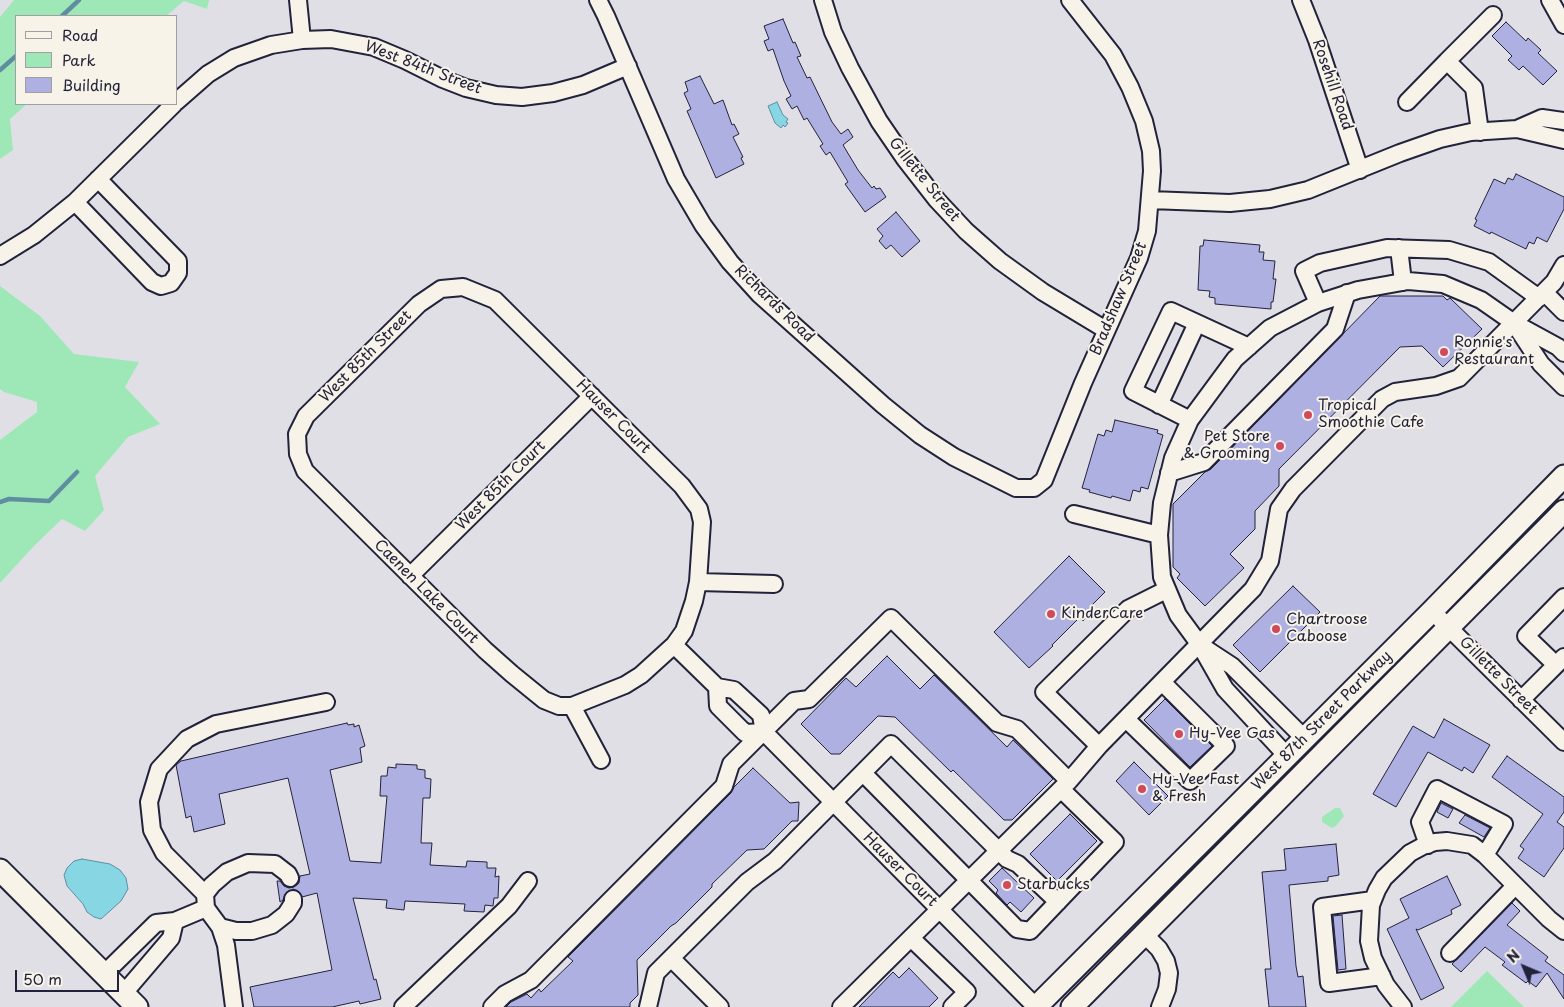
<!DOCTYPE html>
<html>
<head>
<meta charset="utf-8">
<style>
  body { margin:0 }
  #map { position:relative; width:1564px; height:1007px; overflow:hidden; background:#e1dfe6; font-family:"Playpen Sans",sans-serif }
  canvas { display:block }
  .legend { position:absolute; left:15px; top:15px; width:162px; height:90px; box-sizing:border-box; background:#f7f3e8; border:1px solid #a29fa3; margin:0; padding:6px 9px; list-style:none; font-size:15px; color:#22223b }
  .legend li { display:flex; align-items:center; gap:10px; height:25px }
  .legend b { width:25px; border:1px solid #a29fa3 }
  .north { position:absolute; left:1499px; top:942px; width:50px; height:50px; -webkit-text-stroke:4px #f7f3e8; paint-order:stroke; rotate:315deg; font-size:14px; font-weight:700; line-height:20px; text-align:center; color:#22223b }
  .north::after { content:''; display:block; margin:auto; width:18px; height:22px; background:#22223b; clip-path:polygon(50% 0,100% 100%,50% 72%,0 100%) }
  .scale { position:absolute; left:15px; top:970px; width:104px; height:22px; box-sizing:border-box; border:2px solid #22223b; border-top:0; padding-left:6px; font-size:15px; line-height:18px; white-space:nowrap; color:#22223b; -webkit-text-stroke:4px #f7f3e8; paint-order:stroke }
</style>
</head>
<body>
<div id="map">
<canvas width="1564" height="1007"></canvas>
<ul class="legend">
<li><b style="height:6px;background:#f7f3e8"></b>Road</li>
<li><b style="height:14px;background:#9ee8b8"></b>Park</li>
<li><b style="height:14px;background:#aeb0e1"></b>Building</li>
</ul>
<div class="north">N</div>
<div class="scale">50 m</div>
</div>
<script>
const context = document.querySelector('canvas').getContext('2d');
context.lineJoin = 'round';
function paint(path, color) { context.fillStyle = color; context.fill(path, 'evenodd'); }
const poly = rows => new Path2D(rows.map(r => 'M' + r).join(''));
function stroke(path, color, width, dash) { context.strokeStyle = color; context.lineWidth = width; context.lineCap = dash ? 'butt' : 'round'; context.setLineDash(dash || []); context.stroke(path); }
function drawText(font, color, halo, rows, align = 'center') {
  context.font = font + ' "Playpen Sans",sans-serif'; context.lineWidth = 4; context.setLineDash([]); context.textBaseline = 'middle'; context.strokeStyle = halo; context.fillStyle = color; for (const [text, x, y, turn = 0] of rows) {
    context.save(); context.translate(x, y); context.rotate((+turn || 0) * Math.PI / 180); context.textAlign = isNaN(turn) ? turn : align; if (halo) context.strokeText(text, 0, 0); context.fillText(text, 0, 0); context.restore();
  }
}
const green = poly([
  [14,0,209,0,207,9,184,1,166,16,16,16,16,104,27,104,10,119,13,150,0,159,0,17],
  [0,286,40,316,74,354,139,362,125,387,160,424,128,437,95,476,104,510,85,531,62,519,34,546,0,583,0,440,37,412,37,402,4,392,0,389],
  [1335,808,1340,808,1344,816,1336,826,1332,828,1322,822,1322,817],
  [1487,971,1524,1007,1451,1007]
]);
const water = poly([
  [777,102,783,115,788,119,786,122,788,123,785,127,783,125,781,128,775,123,768,106,777,102],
  [82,859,110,864,120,870,126,878,128,889,121,901,101,919,94,917,87,912,83,904,67,886,64,875,67,868,74,861,82,859]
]);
const stream = poly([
  [62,16,79,0],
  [0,70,16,56],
  [0,502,9,499,49,501,77,472]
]);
const building = poly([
  [783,19,793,43,795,42,801,56,797,57,807,78,810,77,832,122,841,134,848,129,853,137,843,145,858,170,872,188,874,186,876,189,880,188,886,197,865,212,845,184,848,182,830,152,826,155,820,146,823,144,807,118,804,120,797,106,792,109,786,99,791,96,784,81,773,49,768,51,764,41,769,39,764,26,783,19],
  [1506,22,1526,41,1528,38,1541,50,1538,53,1557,71,1543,85,1523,66,1519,70,1508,60,1512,56,1492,36,1506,22],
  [700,76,714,104,723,100,732,125,734,124,739,134,733,137,743,157,741,158,744,164,716,178,687,111,691,109,684,93,688,91,685,82,700,76],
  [1516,174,1564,197,1564,209,1547,242,1537,237,1534,244,1529,242,1526,249,1491,232,1490,234,1474,226,1477,220,1475,219,1494,179,1505,184,1508,178,1513,180,1516,174],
  [896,212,920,241,902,257,891,245,886,249,879,241,883,236,877,229,896,212],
  [1204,240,1260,245,1259,252,1264,252,1263,260,1275,261,1273,279,1276,279,1273,302,1271,302,1271,309,1215,304,1215,298,1209,297,1210,291,1198,290,1200,246,1203,246,1204,240],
  [1380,296,1443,296,1447,300,1450,298,1482,329,1443,367,1422,346,1400,347,1279,469,1279,486,1255,511,1255,529,1230,554,1244,568,1205,606,1177,578,1180,574,1173,567,1173,504,1205,472,1211,469,1380,296],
  [1115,420,1158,430,1157,433,1163,435,1148,489,1141,487,1140,492,1133,490,1130,501,1112,496,1111,498,1089,492,1090,490,1082,488,1098,434,1104,436,1106,430,1112,432,1115,420],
  [1069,556,1105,592,1091,606,1094,610,1083,621,1080,617,1052,645,1053,646,1029,668,994,632,1069,556],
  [1293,586,1320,612,1260,672,1233,645,1293,586],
  [887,656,920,689,934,675,1007,747,1013,740,1053,779,1012,820,1004,820,953,770,951,772,895,717,878,716,840,754,831,754,801,724,846,678,856,687,887,656],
  [1165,699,1212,746,1190,767,1144,720,1165,699],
  [1444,719,1490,745,1473,773,1464,767,1462,771,1428,752,1396,807,1373,794,1413,726,1434,738,1444,719],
  [347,723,348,725,354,724,354,727,359,725,365,746,360,748,362,762,330,770,350,861,381,863,387,796,380,796,381,776,387,776,388,767,396,768,396,764,417,765,417,769,425,770,425,778,431,779,430,798,423,798,421,843,432,843,430,865,466,867,467,861,487,862,487,868,496,868,495,877,499,876,498,898,494,898,493,906,485,905,484,912,464,911,465,904,405,901,404,910,386,908,387,900,353,898,374,980,376,979,381,999,360,1004,359,1001,332,1007,254,1007,250,987,332,970,317,893,302,897,298,891,293,889,285,894,283,900,280,902,277,881,280,881,284,886,289,888,294,887,299,883,300,876,310,874,288,778,219,794,225,824,194,832,191,816,186,818,176,765,181,761,347,723],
  [1507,756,1564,797,1564,812,1557,822,1564,827,1564,848,1544,877,1518,858,1524,849,1520,846,1543,814,1492,777,1507,756],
  [1134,762,1168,796,1149,815,1116,781,1134,762],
  [753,768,790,803,799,802,798,821,792,821,764,849,747,850,712,884,712,887,676,923,671,926,637,960,638,995,630,1003,630,1007,506,1007,511,1002,527,994,531,998,539,989,541,992,573,961,568,957,731,793,734,787,753,768],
  [1441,803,1453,809,1448,818,1437,812,1441,803],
  [1070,814,1097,841,1057,881,1030,854,1070,814],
  [1465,815,1490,828,1484,837,1459,823,1465,815],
  [1336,844,1339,875,1328,877,1328,881,1289,885,1296,966,1298,977,1303,976,1306,1007,1269,1007,1265,969,1271,969,1262,872,1286,870,1284,849,1336,844],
  [1002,868,1034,898,1021,912,1010,902,1007,905,996,893,998,890,989,881,1002,868],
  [1447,876,1461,905,1451,910,1452,914,1418,930,1416,929,1444,988,1421,1000,1387,929,1409,918,1400,899,1447,876],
  [1512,903,1520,911,1507,925,1548,957,1545,961,1564,975,1564,999,1547,973,1536,987,1528,981,1526,983,1502,965,1505,962,1485,947,1461,972,1452,964,1512,903],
  [1342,915,1346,969,1338,970,1333,916,1342,915],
  [909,968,938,998,929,1007,859,1007,893,972,899,978,909,968]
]);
const minor = poly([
  [298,0,302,40],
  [598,0,606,16,676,179,703,225,730,262,759,294,883,405,920,435,954,457,1016,488,1034,488,1044,480,1083,383,1139,258,1147,231,1152,171,1151,151,1144,121,1130,87,1113,55,1070,0],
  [823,0,833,32,850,68,879,121,905,159,937,200,966,231,1000,261,1043,292,1106,330],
  [1301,0,1317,40,1360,170],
  [1550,0,1564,25],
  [176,102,208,74,234,58,271,45,302,40,331,39,374,47,405,60,443,79,466,88,496,95,522,97,553,93,583,85,628,66],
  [1407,102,1447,61],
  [1517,129,1542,118,1564,121],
  [1480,132,1474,88,1447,61,1493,15],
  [1150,200,1230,203,1270,199,1308,190,1400,153,1440,139,1471,132,1517,129,1564,140],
  [75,202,152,282,161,286,171,283,178,273,178,261,98,179],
  [1399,248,1403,282],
  [0,256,34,235,75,202,174,104],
  [463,287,495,300,682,486,699,509,702,522,698,582,694,601,684,631,674,645,641,675,625,685,572,706,559,706,544,700,512,674,485,650,305,471,298,454,297,434,306,416,419,304,441,289,463,287],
  [1544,292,1564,312],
  [1318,303,1304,271,1320,263,1387,248,1449,250,1489,262,1539,298],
  [1564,353,1558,347,1514,323,1541,364,1564,387],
  [1159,405,1197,323],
  [1190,420,1133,391,1171,311,1249,347],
  [1169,473,1204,462,1335,329,1347,293],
  [1074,514,1159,535],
  [410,576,592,396],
  [698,582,774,584],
  [1432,611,1564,742],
  [674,645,717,687,734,690,761,715,764,732,1036,1007],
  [1200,645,1178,615,1162,577,1159,535,1162,503,1173,458,1190,420,1235,359,1270,328,1318,303,1358,290,1408,281,1443,284,1481,300,1514,323],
  [1556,665,1526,636,1564,597],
  [717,687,718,706,745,733,764,732],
  [1521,700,1564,657],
  [572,706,601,760],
  [1126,719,1190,781,1226,746,1162,682],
  [1099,746,1044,692,1128,609,1166,590],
  [1287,756,1225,689,1200,645,1232,666,1304,738],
  [863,773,1017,929,1030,931,1115,842,1061,789],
  [1428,845,1420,822,1437,789,1504,824,1485,855],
  [205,894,212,885,227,872,248,863,275,864,288,874,290,878],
  [1373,900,1322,907,1329,983,1382,976],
  [206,908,220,927,226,945,234,1007],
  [220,927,236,931,252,931,272,925,286,914,293,903,293,899],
  [1144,934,1159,949,1166,961,1169,973,1167,989,1160,1007],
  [911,938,967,992,952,1007],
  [1450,953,1515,886],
  [671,958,720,1007],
  [104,974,156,923,175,921,206,908,205,894,164,853,152,830,149,802,159,769,187,739,216,724,326,702],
  [124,993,171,938,175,921],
  [403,1007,509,906,528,881],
  [492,1007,505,994,531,980,724,786,731,764,794,701,809,699,891,618,997,723,1017,729,1069,781],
  [648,1007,656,973,747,882,775,861,891,744,1007,859,1018,864,1058,902],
  [841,1007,1069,781,1099,746,1253,589,1270,561,1279,509,1293,489,1382,399,1395,392,1436,386,1459,378,1554,282,1564,265],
  [1403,1007,1386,985,1373,958,1369,941,1371,905,1377,890,1384,878,1410,853,1423,846,1435,842,1447,841,1472,845,1485,855,1549,919,1564,931]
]);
const major = poly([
  [0,870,137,1007],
  [1036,1007,1432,611,1564,476],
  [1072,1007,1564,511]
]);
const markers = [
  [1444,352,5,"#d1495b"],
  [1308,415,5,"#d1495b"],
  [1280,446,5,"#d1495b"],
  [1051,614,5,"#d1495b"],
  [1276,629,5,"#d1495b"],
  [1179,734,5,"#d1495b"],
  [1142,789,5,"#d1495b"],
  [1007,885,5,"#d1495b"]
];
const streetNames = [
  ["West 84th Street",423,68,21],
  ["Rosehill Road",1332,85,71],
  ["Gillette Street",924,180,51],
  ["Bradshaw Street",1119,299,-67],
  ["Richards Road",774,304,44],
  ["West 85th Street",366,357,-45],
  ["Hauser Court",613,417,45],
  ["West 85th Court",501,486,-45],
  ["Caenen Lake Court",426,592,45],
  ["Gillette Street",1498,676,45],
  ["West 87th Street Parkway",1322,721,-45],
  ["Hauser Court",900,870,45]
];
const poiNames = [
  ["Ronnie's",1454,343],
  ["Restaurant",1454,360],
  ["Tropical",1318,406],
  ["Smoothie Cafe",1318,423],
  ["Pet Store",1270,437,"right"],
  ["& Grooming",1270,454,"right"],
  ["KinderCare",1061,614],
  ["Chartroose",1286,620],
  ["Caboose",1286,637],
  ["Hy-Vee Gas",1189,734],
  ["Hy-Vee Fast",1152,780],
  ["& Fresh",1152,797],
  ["Starbucks",1017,885]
];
paint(green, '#9ee8b8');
paint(water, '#87d6e4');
stroke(water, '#5f8ea0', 1);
stroke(stream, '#5f8ea0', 4.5);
paint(building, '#aeb0e1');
stroke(building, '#22223b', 1);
stroke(minor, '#22223b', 20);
stroke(major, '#22223b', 25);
stroke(minor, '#f7f3e8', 16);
stroke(major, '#f7f3e8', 21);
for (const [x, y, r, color] of markers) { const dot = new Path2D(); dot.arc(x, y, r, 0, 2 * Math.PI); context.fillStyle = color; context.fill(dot); stroke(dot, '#f7f3e8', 2); }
drawText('15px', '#22223b', '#f7f3e8', streetNames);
drawText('15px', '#22223b', '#f7f3e8', poiNames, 'left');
</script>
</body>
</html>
